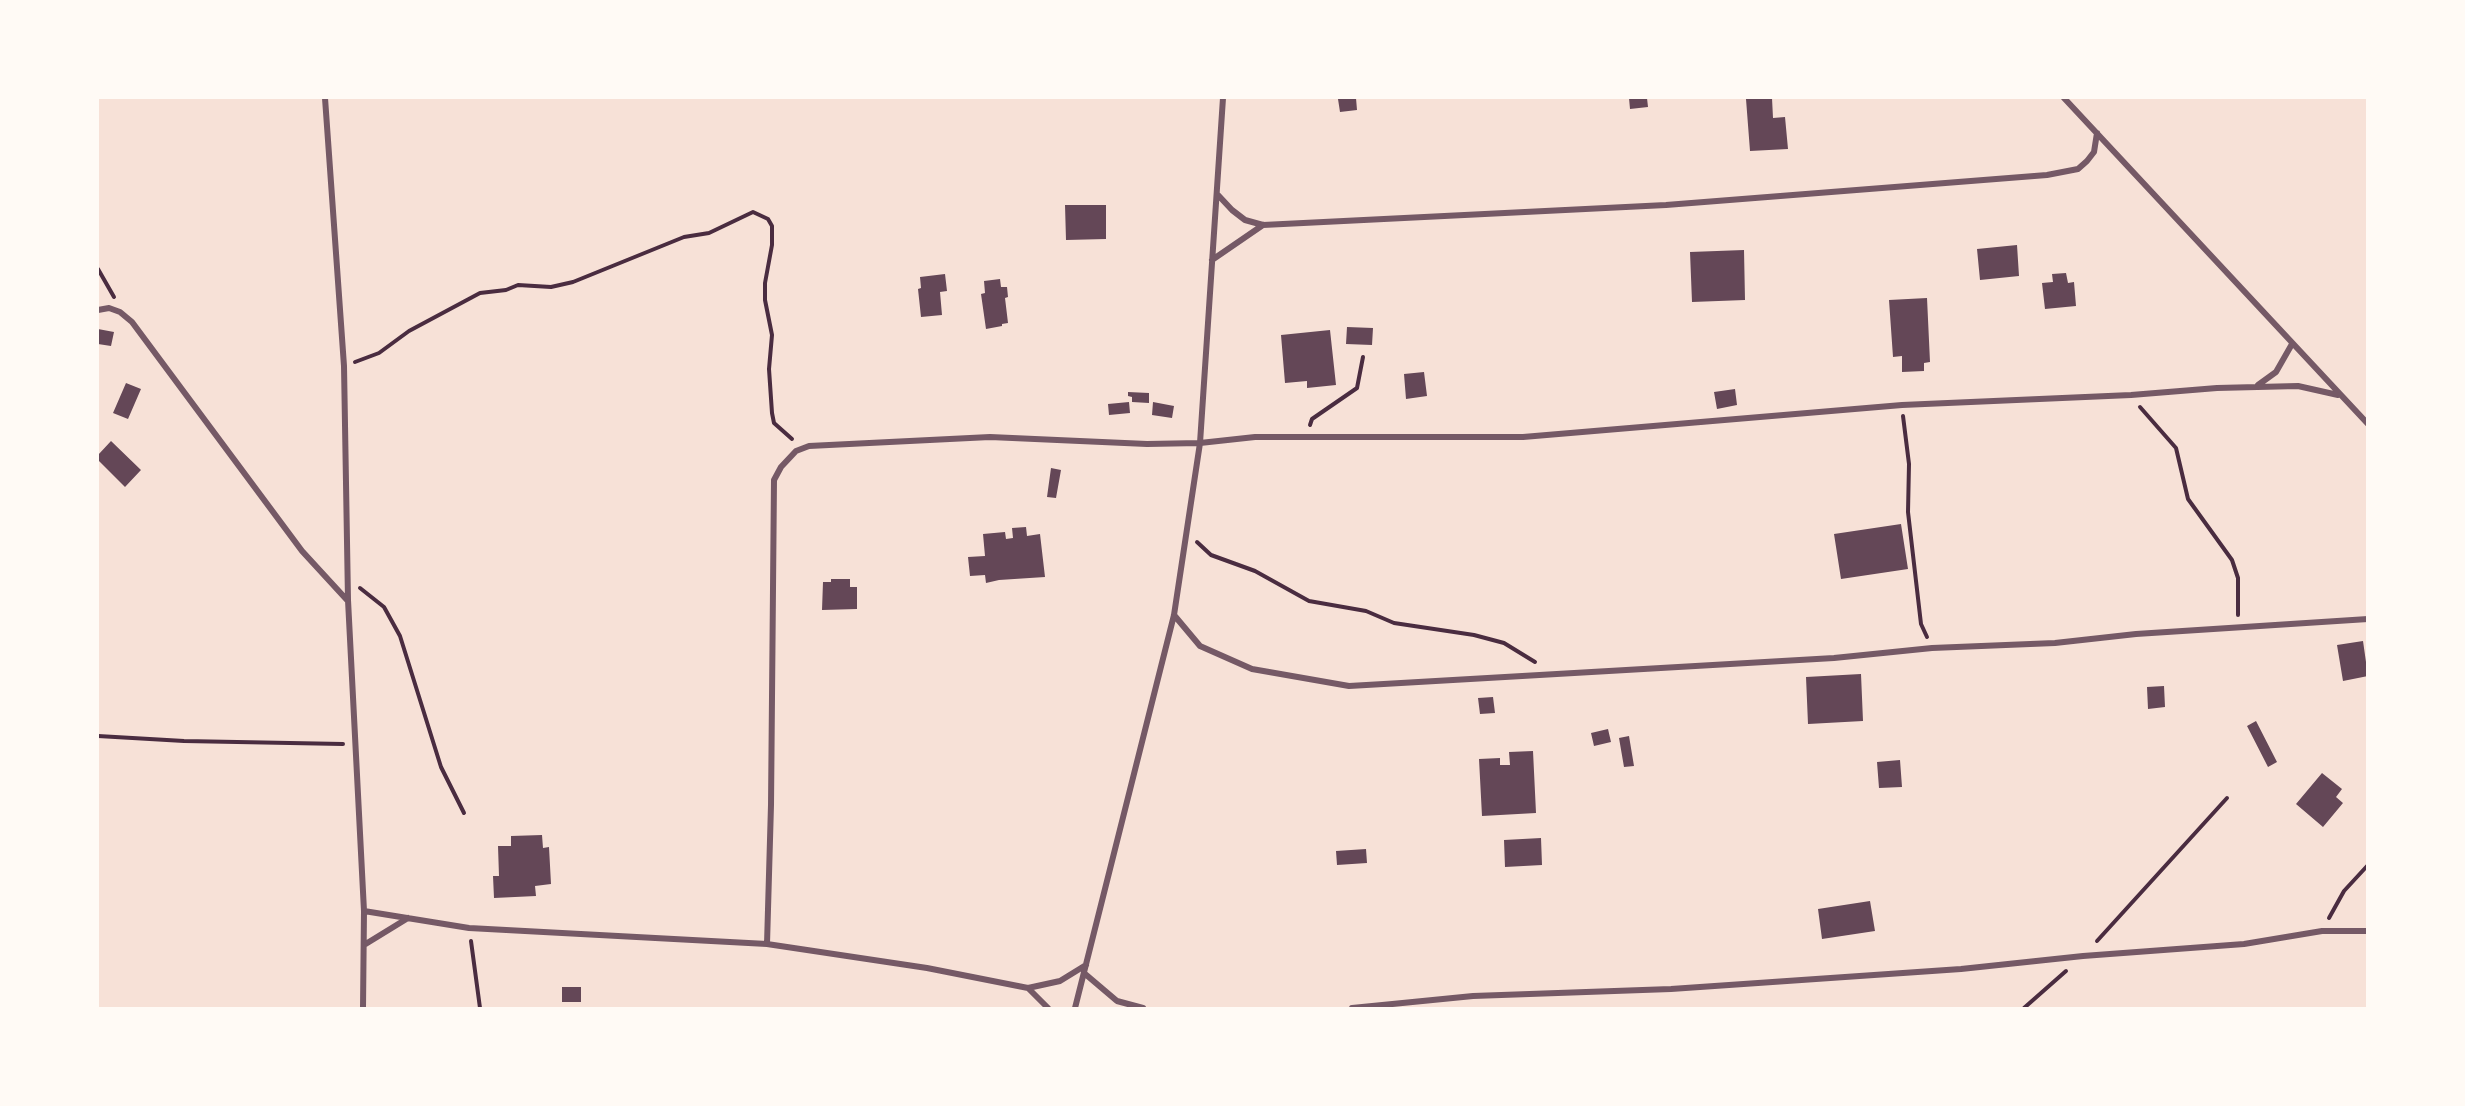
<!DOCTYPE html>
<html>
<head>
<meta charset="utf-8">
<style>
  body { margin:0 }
  #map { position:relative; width:2465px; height:1106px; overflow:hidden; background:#f7e1d7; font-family:"Source Sans 3",sans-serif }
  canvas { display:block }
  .frame { position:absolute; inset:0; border:99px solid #fffaf5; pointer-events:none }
</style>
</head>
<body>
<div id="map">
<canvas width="2465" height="1106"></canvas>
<div class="frame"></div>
</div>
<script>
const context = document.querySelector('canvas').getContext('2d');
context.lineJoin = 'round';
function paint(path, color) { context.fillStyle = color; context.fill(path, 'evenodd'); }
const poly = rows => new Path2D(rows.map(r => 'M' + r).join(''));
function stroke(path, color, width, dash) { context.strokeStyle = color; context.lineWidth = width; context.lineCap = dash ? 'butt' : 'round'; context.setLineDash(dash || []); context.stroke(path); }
const building = poly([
  [1356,98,1357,110,1340,112,1338,99],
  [1629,98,1647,98,1648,107,1630,109],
  [1772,98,1773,118,1785,117,1788,149,1750,151,1746,99],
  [1065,205,1106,205,1106,239,1066,240],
  [2017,245,2019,276,1980,280,1977,249],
  [1744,250,1745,300,1692,302,1690,252],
  [2066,273,2068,283,2074,282,2076,306,2045,309,2042,283,2053,282,2052,274],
  [945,274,947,291,940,292,942,315,921,317,918,289,921,288,920,277],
  [1000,279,1001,287,1007,287,1008,297,1005,298,1008,323,1002,324,1002,326,986,329,981,294,985,293,984,281],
  [1927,298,1930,362,1924,363,1924,371,1902,372,1902,356,1893,357,1889,300],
  [1347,327,1373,328,1372,345,1346,344],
  [98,329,114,332,111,346,98,344],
  [1330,330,1336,385,1307,388,1307,381,1285,383,1281,335],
  [1424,372,1427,396,1406,399,1404,374],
  [126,383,141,389,128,419,113,413],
  [1735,389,1737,405,1717,409,1714,392],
  [1128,392,1149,393,1149,403,1132,402,1132,397,1128,396],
  [1129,402,1130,413,1109,415,1108,404],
  [1153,402,1174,406,1172,418,1152,415],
  [111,441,141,470,125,487,98,460,98,455],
  [1051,468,1061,470,1056,498,1047,497],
  [1901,524,1908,569,1841,579,1834,534],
  [1026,527,1027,536,1040,534,1045,577,999,580,986,583,985,575,970,576,968,557,985,556,983,534,1005,532,1006,539,1013,538,1012,528],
  [831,579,850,579,850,587,857,587,857,609,822,610,823,582,831,582],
  [2363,641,2368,676,2343,681,2337,645],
  [1861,674,1863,721,1808,724,1806,677],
  [2164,686,2165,707,2148,709,2147,687],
  [1493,697,1495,713,1480,714,1478,698],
  [2256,721,2277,762,2268,767,2247,726],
  [1608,729,1611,742,1594,746,1591,733],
  [1629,736,1634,766,1624,767,1619,738],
  [1533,751,1536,813,1482,816,1479,759,1500,758,1500,765,1510,765,1509,752],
  [1900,760,1902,787,1879,788,1877,762],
  [2322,773,2342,789,2336,797,2343,803,2323,827,2296,804],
  [542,835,543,848,549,847,551,884,535,886,536,896,494,898,493,876,499,876,498,846,511,846,511,836],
  [1541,838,1542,865,1505,867,1504,840],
  [1366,849,1367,863,1337,865,1336,851],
  [1870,901,1875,931,1822,939,1818,909],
  [562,987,581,987,581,1002,562,1002]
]);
const path = poly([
  [98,269,114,297],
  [355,362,379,353,409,331,480,293,506,290,518,285,551,287,573,282,684,237,709,233,753,212,768,219,772,226,772,245,765,283,765,300,772,335,769,369,772,413,774,423,792,439],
  [2140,407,2176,448,2188,499,2232,560,2238,578,2238,615],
  [1903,416,1909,464,1908,512,1921,624,1927,637],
  [1310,425,1312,419,1357,388,1363,357],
  [1197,542,1211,555,1255,571,1309,601,1366,611,1394,623,1474,635,1504,643,1535,662],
  [360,588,384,607,400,636,441,767,464,813],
  [98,736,184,741,343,744],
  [2329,918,2344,891,2368,865],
  [471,941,480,1008],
  [2097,941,2227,798],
  [2024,1008,2066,971]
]);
const minor = poly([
  [325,98,344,366,348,600,364,911,363,1008],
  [2064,98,2368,424],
  [1218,195,1232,210,1245,220,1263,225,1666,205,2047,175,2078,169,2087,161,2094,152,2097,133],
  [1212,260,1263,225],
  [98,310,109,308,120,312,132,322,302,551,347,600],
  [2258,385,2276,372,2292,344],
  [1174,615,1200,646,1252,669,1349,686,1834,658,1932,648,2055,643,2136,634,2368,619],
  [364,911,469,928,767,944,927,968,1028,988,1048,1008],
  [767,944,771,805,774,480,781,467,796,451,809,446,990,437,1147,444,1200,443,1255,437,1523,437,1902,405,2131,395,2217,388,2298,386,2338,395],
  [364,945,408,918],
  [1084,973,1117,1001,1143,1008],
  [1028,988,1060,981,1086,965],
  [1075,1008,1174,615,1200,443,1223,98],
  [1352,1008,1473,996,1671,989,1961,969,2083,956,2244,944,2322,931,2368,931]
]);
paint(building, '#644757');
stroke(path, '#4a2c40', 4);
stroke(minor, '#755966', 6);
</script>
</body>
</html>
